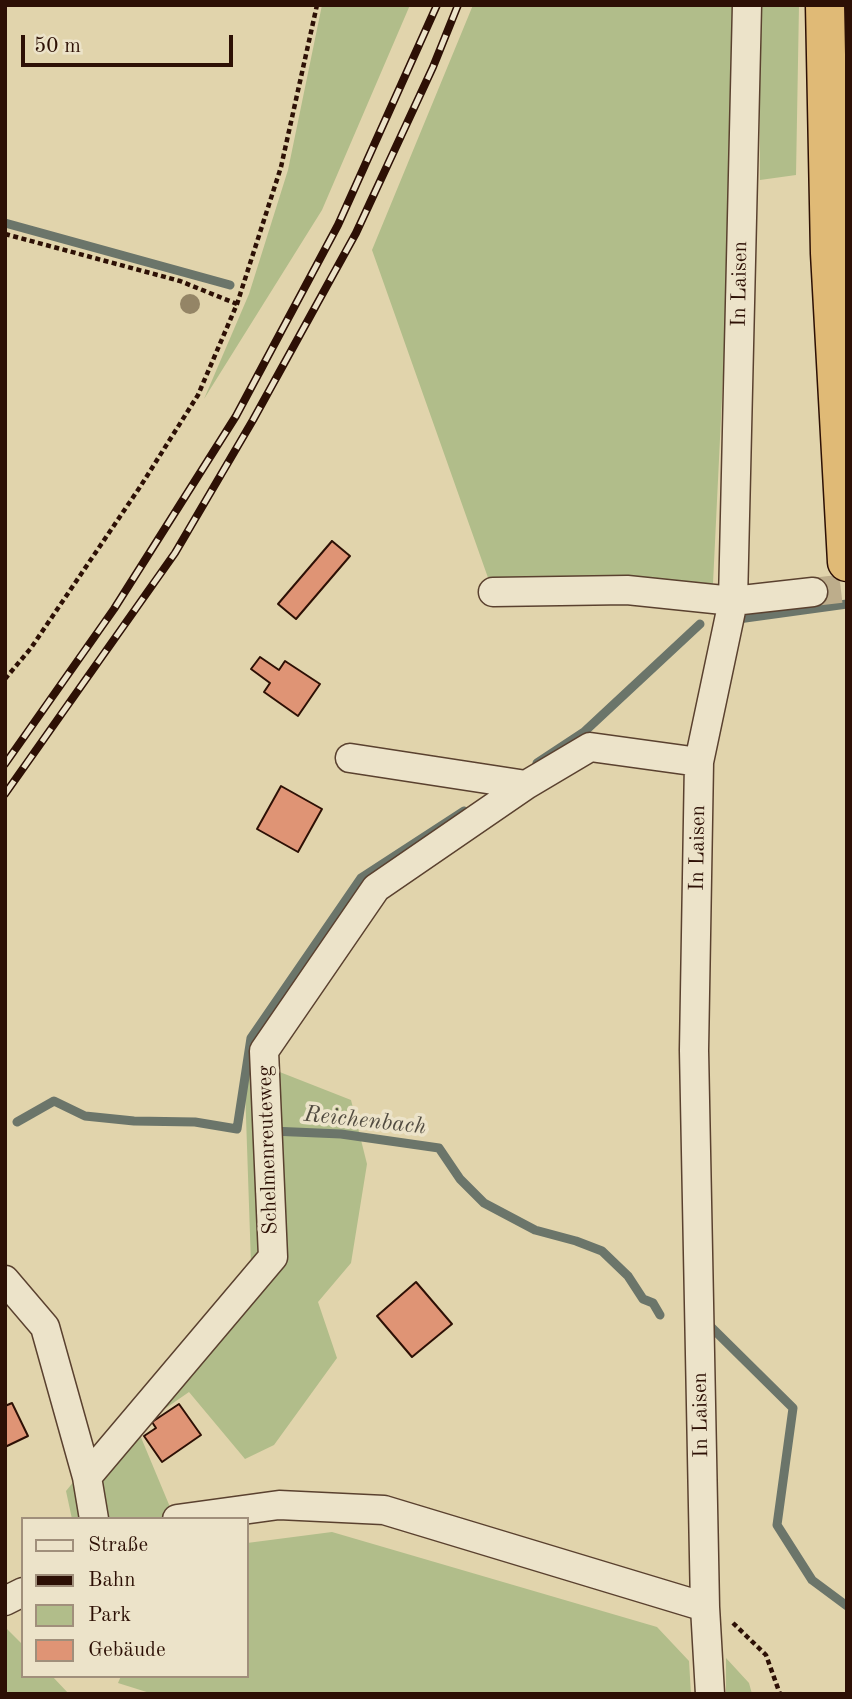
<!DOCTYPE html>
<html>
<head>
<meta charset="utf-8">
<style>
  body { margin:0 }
  #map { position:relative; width:852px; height:1699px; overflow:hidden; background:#e1d4ac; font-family:"Old Standard TT",serif }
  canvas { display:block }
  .frame { position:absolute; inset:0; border:7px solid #2d1005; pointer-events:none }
  .legend { position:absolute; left:21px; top:1517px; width:228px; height:161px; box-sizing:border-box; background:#ece3c9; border:2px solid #a08f7b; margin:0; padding:9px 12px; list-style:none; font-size:21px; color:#2d1005 }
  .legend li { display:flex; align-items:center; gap:14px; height:35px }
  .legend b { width:35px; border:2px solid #a08f7b }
  .scale { position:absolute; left:21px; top:35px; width:212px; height:32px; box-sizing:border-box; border:4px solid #2d1005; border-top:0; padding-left:9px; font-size:21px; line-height:24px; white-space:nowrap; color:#2d1005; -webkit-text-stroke:5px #ece3c9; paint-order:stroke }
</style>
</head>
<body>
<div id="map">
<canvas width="852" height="1699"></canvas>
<div class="frame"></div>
<ul class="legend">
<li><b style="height:9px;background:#ece3c9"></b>Straße</li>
<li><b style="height:9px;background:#2d1005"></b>Bahn</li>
<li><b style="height:19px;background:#b1bd8a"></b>Park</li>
<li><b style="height:19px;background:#df9475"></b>Gebäude</li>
</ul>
<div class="scale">50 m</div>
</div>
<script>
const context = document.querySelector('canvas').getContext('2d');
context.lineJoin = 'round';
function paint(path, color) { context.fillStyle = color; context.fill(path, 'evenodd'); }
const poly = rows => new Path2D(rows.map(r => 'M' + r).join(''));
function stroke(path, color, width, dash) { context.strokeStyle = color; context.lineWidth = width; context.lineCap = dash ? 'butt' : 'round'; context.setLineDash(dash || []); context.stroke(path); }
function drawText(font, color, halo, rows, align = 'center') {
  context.font = font + ' "Old Standard TT",serif'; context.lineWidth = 7; context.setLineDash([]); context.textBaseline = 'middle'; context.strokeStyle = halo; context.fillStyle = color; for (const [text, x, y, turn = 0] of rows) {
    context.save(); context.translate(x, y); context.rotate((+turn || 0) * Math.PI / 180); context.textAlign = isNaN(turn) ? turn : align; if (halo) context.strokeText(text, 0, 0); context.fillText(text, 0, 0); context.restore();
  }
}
const green = poly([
  [322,5,410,5,322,210,204,399,249,294,288,170],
  [473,5,741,5,712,604,492,589,372,250],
  [759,5,799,5,796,175,760,180],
  [244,1058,351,1100,367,1164,351,1263,318,1302,337,1358,274,1445,245,1459,189,1392,153,1417,140,1435,175,1519,72,1519,66,1491,251,1264],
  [332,1532,657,1627,689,1661,691,1694,153,1694,118,1683,121,1676,247,1676,247,1543],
  [7,1629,23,1645,23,1676,52,1676,69,1694,5,1694],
  [726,1658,749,1683,752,1694,726,1694]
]);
const stream = poly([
  [5,223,230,285],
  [738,619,847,604],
  [537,763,584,732,700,624],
  [17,1122,54,1101,85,1116,134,1121,195,1122,237,1129,251,1038,361,878,464,811],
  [271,1131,341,1134,439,1148,460,1179,484,1203,535,1230,576,1241,602,1251,628,1276,643,1299,653,1303,660,1315],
  [707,1323,793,1408,777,1525,812,1580,847,1606]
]);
const building = poly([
  [332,541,350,556,296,619,278,604,332,541],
  [260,657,279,670,285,661,320,684,298,716,264,692,270,683,251,669,260,657],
  [281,786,322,809,298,852,257,829,281,786],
  [416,1282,452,1324,412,1357,377,1316,416,1282],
  [12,1403,28,1436,5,1447,5,1406,12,1403],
  [179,1404,201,1435,162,1462,144,1436,156,1428,152,1422,179,1404]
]);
const minorTunnel = poly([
  [813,592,847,588]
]);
const path = poly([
  [5,234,180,281,237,304],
  [5,679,31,648,140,487,198,395,237,304,281,167,317,5],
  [733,1623,766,1655,780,1694]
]);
const minor = poly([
  [493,592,627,590,733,601,813,592],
  [350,758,526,785],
  [5,1280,45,1327,87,1477],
  [94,1519,87,1477,273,1257,264,1051,376,888,526,785,590,747,699,762],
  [177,1519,279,1505,384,1510,705,1607],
  [5,1601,23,1592],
  [710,1694,705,1607,694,1050,699,762,733,601,747,5]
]);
const highway = poly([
  [825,5,830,253,847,562]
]);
const rail = poly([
  [5,764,114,609,236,416,338,225,437,5],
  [5,794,175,553,253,420,356,233,433,67,458,5]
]);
const trees = [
  [190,304]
];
const streetNames = [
  ["In Laisen",740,284,-89],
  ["In Laisen",698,848,-89],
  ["Schelmenreuteweg",268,1150,-92],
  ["In Laisen",701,1415,-91]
];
const waterNames = [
  ["Reichenbach",365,1121,6]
];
paint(green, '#b1bd8a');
stroke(stream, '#6b756a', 9);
paint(building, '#df9475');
stroke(building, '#2d1005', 2);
stroke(minorTunnel, '#bdad8b', 28, [28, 14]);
stroke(minor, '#5a412f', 31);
stroke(highway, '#2d1005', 41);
stroke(path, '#2d1005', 4.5, [5, 3.5]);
stroke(minor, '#ece3c9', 28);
stroke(highway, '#e0ba76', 38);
stroke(rail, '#2d1005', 8);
stroke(rail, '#ece3c9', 5, [16]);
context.fillStyle = '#948566';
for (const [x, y] of trees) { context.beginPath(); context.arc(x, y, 10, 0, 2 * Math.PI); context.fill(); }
drawText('21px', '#2d1005', '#ece3c9', streetNames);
drawText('italic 23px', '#514b40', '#ece3c9', waterNames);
</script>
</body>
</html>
